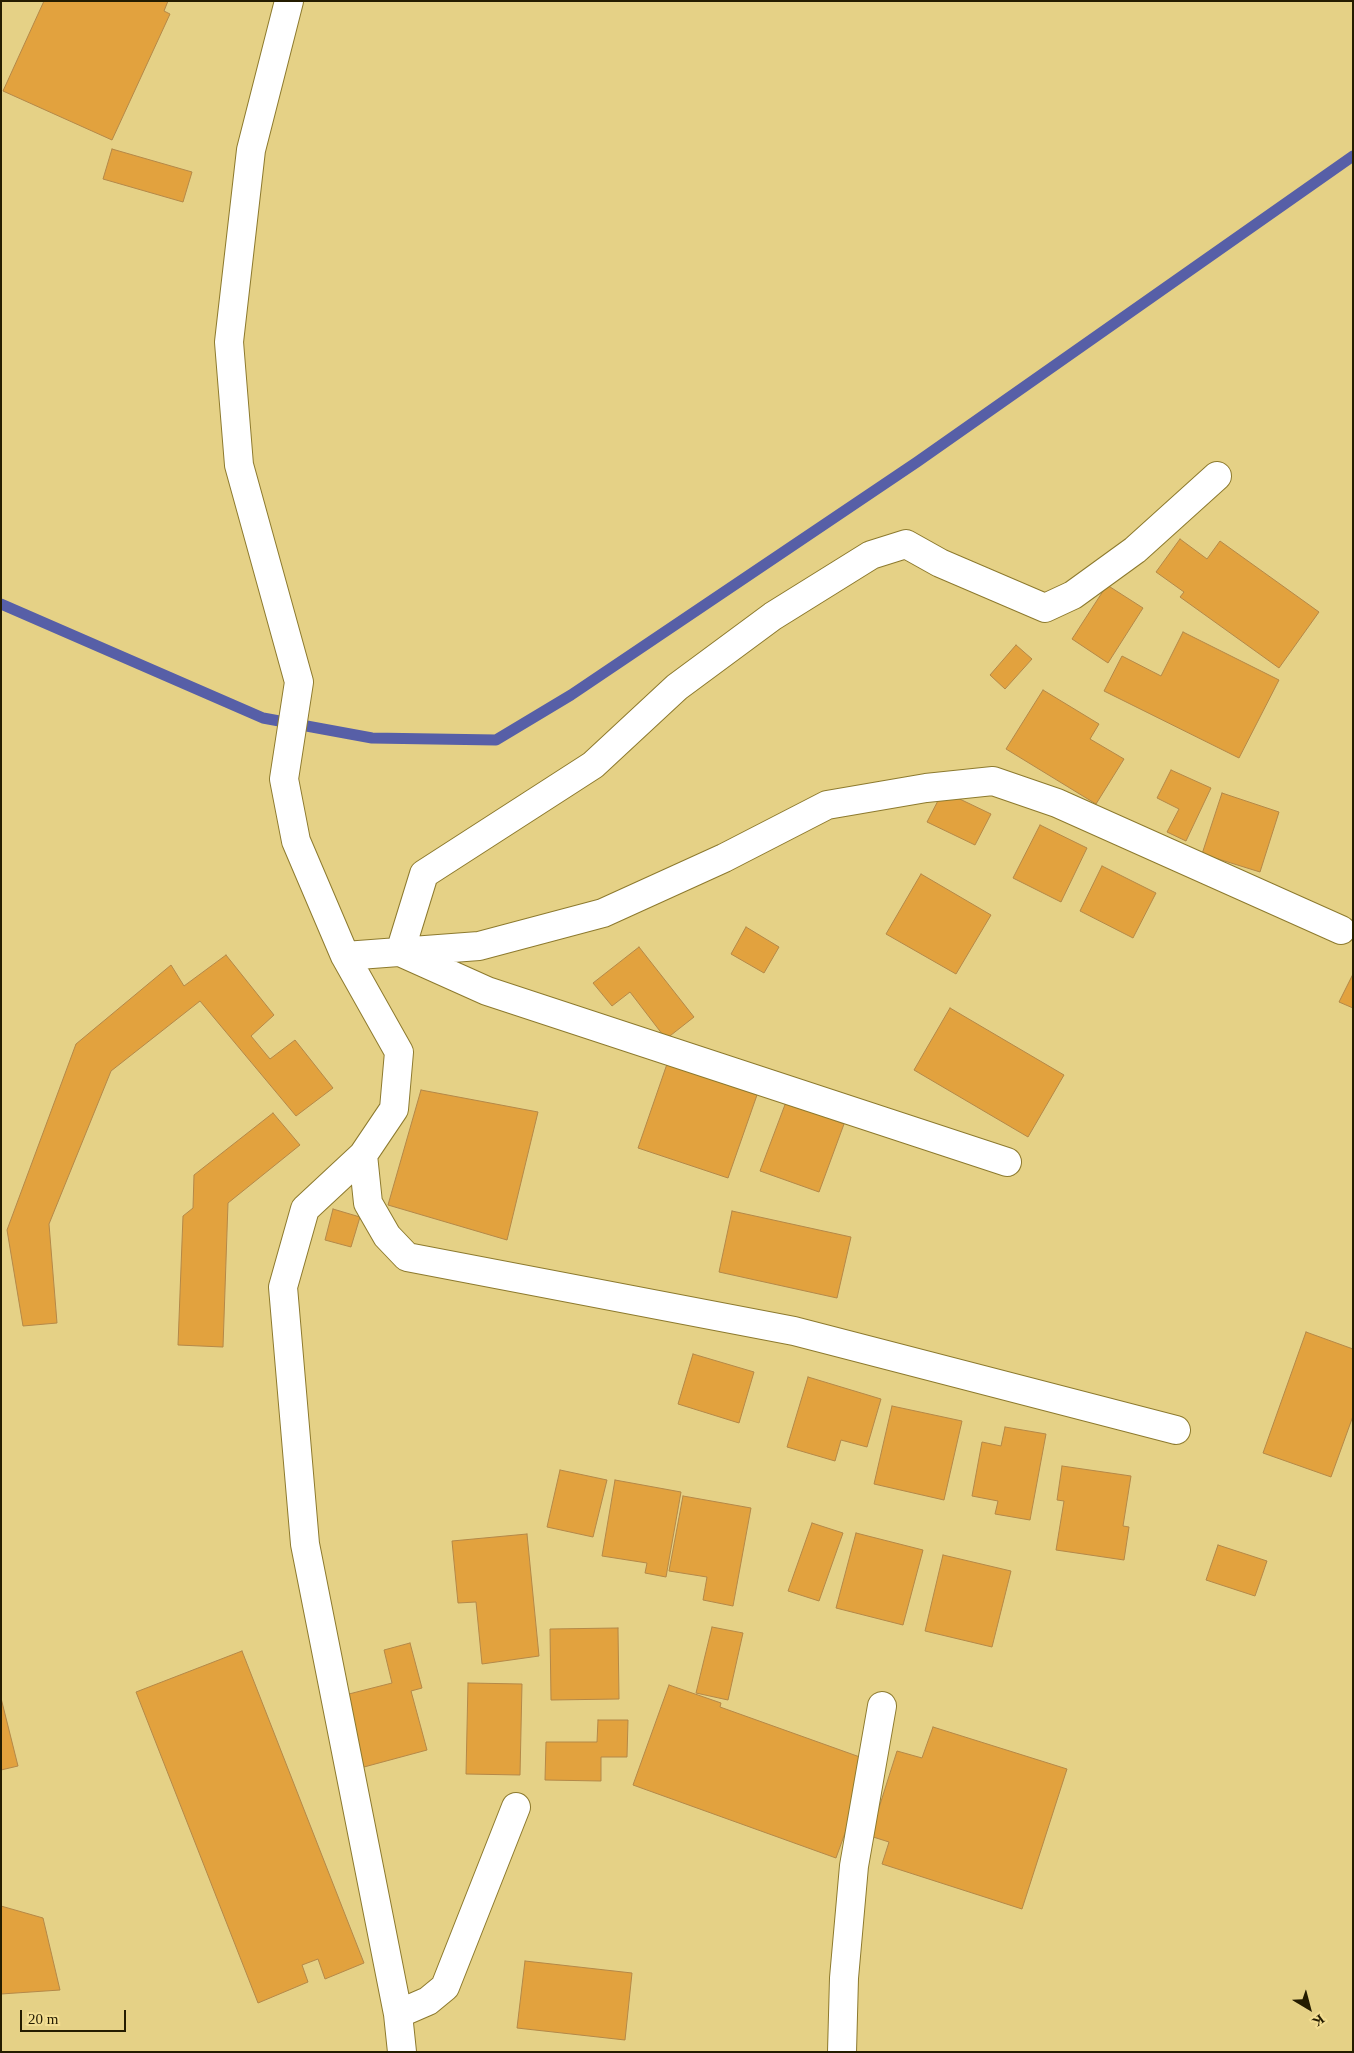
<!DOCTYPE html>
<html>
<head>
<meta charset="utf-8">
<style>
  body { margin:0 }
  #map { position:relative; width:1354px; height:2053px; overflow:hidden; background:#e5d186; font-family:"Times New Roman",serif }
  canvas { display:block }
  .frame { position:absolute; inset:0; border:2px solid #241c00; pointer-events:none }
  .north { position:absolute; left:1284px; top:1983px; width:50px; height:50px; -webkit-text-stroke:4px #f3de92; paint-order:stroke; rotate:143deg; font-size:14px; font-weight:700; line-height:20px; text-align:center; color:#241c00 }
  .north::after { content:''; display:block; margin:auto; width:18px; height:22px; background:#241c00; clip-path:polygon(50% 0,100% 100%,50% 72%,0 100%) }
  .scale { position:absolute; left:20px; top:2010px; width:106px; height:22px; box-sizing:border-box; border:2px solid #241c00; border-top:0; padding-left:6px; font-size:15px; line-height:18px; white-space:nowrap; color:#241c00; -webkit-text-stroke:4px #f3de92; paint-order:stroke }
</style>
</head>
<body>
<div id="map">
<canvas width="1354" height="2053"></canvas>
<div class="frame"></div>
<div class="north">K</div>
<div class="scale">20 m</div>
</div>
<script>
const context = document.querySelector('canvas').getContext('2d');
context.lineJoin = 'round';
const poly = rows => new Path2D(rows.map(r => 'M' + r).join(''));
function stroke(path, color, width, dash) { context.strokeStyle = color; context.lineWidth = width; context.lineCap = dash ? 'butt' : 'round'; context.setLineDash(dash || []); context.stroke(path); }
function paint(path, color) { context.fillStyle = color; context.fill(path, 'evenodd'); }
const stream = poly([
  [1,604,263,718,372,738,496,740,571,695,917,462,1353,156]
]);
const building = poly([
  [44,1,168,1,164,11,170,14,112,140,3,91,44,1],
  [112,149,192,172,183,202,103,179,112,149],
  [1180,539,1207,559,1220,541,1319,612,1279,668,1180,597,1184,592,1156,572,1180,539],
  [1107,585,1143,608,1108,663,1072,639,1107,585],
  [1183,632,1279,680,1239,758,1104,691,1122,656,1161,676,1183,632],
  [1016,645,1032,659,1005,689,990,675,1016,645],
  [1043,690,1099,724,1090,739,1124,759,1096,804,1006,749,1043,690],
  [1171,770,1211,788,1186,841,1167,832,1179,809,1157,798,1171,770],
  [943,791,991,814,975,845,927,822,943,791],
  [1222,793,1279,812,1260,872,1202,854,1222,793],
  [1040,825,1087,848,1061,902,1013,878,1040,825],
  [1102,866,1156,893,1133,938,1080,911,1102,866],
  [921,874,991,915,956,974,886,934,921,874],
  [746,927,779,947,764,973,731,954,746,927],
  [639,947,694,1017,666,1039,630,992,612,1006,593,983,639,947],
  [226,955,274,1015,251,1036,270,1059,295,1040,333,1088,296,1116,200,1001,111,1071,49,1224,57,1323,23,1326,7,1230,76,1044,171,965,184,986,226,955],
  [1353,974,1353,1008,1339,1002,1353,974],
  [950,1008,1064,1075,1028,1137,914,1070,950,1008],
  [667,1064,757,1095,728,1178,638,1148,667,1064],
  [421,1090,538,1112,507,1240,388,1205,421,1090],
  [786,1102,844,1124,819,1192,760,1171,786,1102],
  [273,1113,300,1145,228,1203,223,1347,178,1345,183,1216,193,1208,194,1175,273,1113],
  [333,1209,360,1217,351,1247,325,1240,333,1209],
  [732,1211,851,1237,837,1298,719,1272,732,1211],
  [1306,1332,1353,1349,1353,1416,1331,1477,1263,1453,1306,1332],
  [693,1354,754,1372,739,1423,678,1404,693,1354],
  [808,1377,881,1399,867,1447,841,1440,835,1461,787,1447,808,1377],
  [892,1406,962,1421,944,1500,874,1484,892,1406],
  [1005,1427,1046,1434,1030,1520,995,1514,998,1501,972,1496,982,1442,1001,1446,1005,1427],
  [1062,1466,1131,1476,1123,1526,1129,1527,1124,1560,1056,1550,1064,1501,1057,1500,1062,1466],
  [560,1470,607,1480,593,1537,547,1527,560,1470],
  [615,1480,681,1492,666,1577,645,1573,647,1563,602,1556,615,1480],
  [683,1496,751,1508,733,1606,703,1600,707,1577,669,1571,683,1496],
  [812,1523,843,1533,819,1601,788,1591,812,1523],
  [856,1533,923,1550,903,1625,836,1608,856,1533],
  [527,1534,539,1656,482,1664,476,1602,458,1603,452,1541,527,1534],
  [1218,1545,1267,1561,1255,1596,1206,1580,1218,1545],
  [943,1555,1011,1571,992,1647,925,1631,943,1555],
  [712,1627,743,1633,728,1700,696,1693,712,1627],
  [618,1628,619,1699,551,1700,550,1629,618,1628],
  [410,1643,422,1688,411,1691,427,1750,364,1767,345,1695,392,1683,384,1650,410,1643],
  [242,1651,364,1963,325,1979,318,1959,302,1965,308,1982,258,2003,136,1692,242,1651],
  [468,1683,522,1684,520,1775,466,1774,468,1683],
  [669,1685,721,1703,720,1707,871,1761,836,1858,633,1785,669,1685],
  [1,1698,18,1766,1,1770,1,1698],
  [598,1720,628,1720,627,1757,601,1757,601,1781,545,1780,546,1742,597,1742,598,1720],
  [933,1727,1067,1769,1022,1909,882,1864,889,1842,870,1836,897,1751,922,1758,933,1727],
  [1,1906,43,1918,60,1990,1,1994,1,1906],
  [525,1961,632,1973,625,2040,517,2028,525,1961]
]);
const minor = poly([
  [289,1,251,150,229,342,239,465,299,682,284,779,296,841,345,956,399,1052,394,1109,363,1155,305,1209,283,1287,305,1544,398,2014,402,2052],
  [345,956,479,946,603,913,724,858,827,805,926,788,993,781,1057,803,1341,930],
  [363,1155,368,1203,387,1236,407,1257,794,1331,1176,1430],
  [1007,1162,487,991,400,952,424,874,593,765,677,687,773,616,871,555,906,544,940,563,1045,608,1073,595,1135,550,1217,476],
  [398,2014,428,2001,445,1987,516,1807],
  [842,2052,844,1978,854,1866,882,1706]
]);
stroke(stream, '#575fa7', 11);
paint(building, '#e2a23e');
stroke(building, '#b48848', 1);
stroke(minor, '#8d7a2e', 30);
stroke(minor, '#fff', 28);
</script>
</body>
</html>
